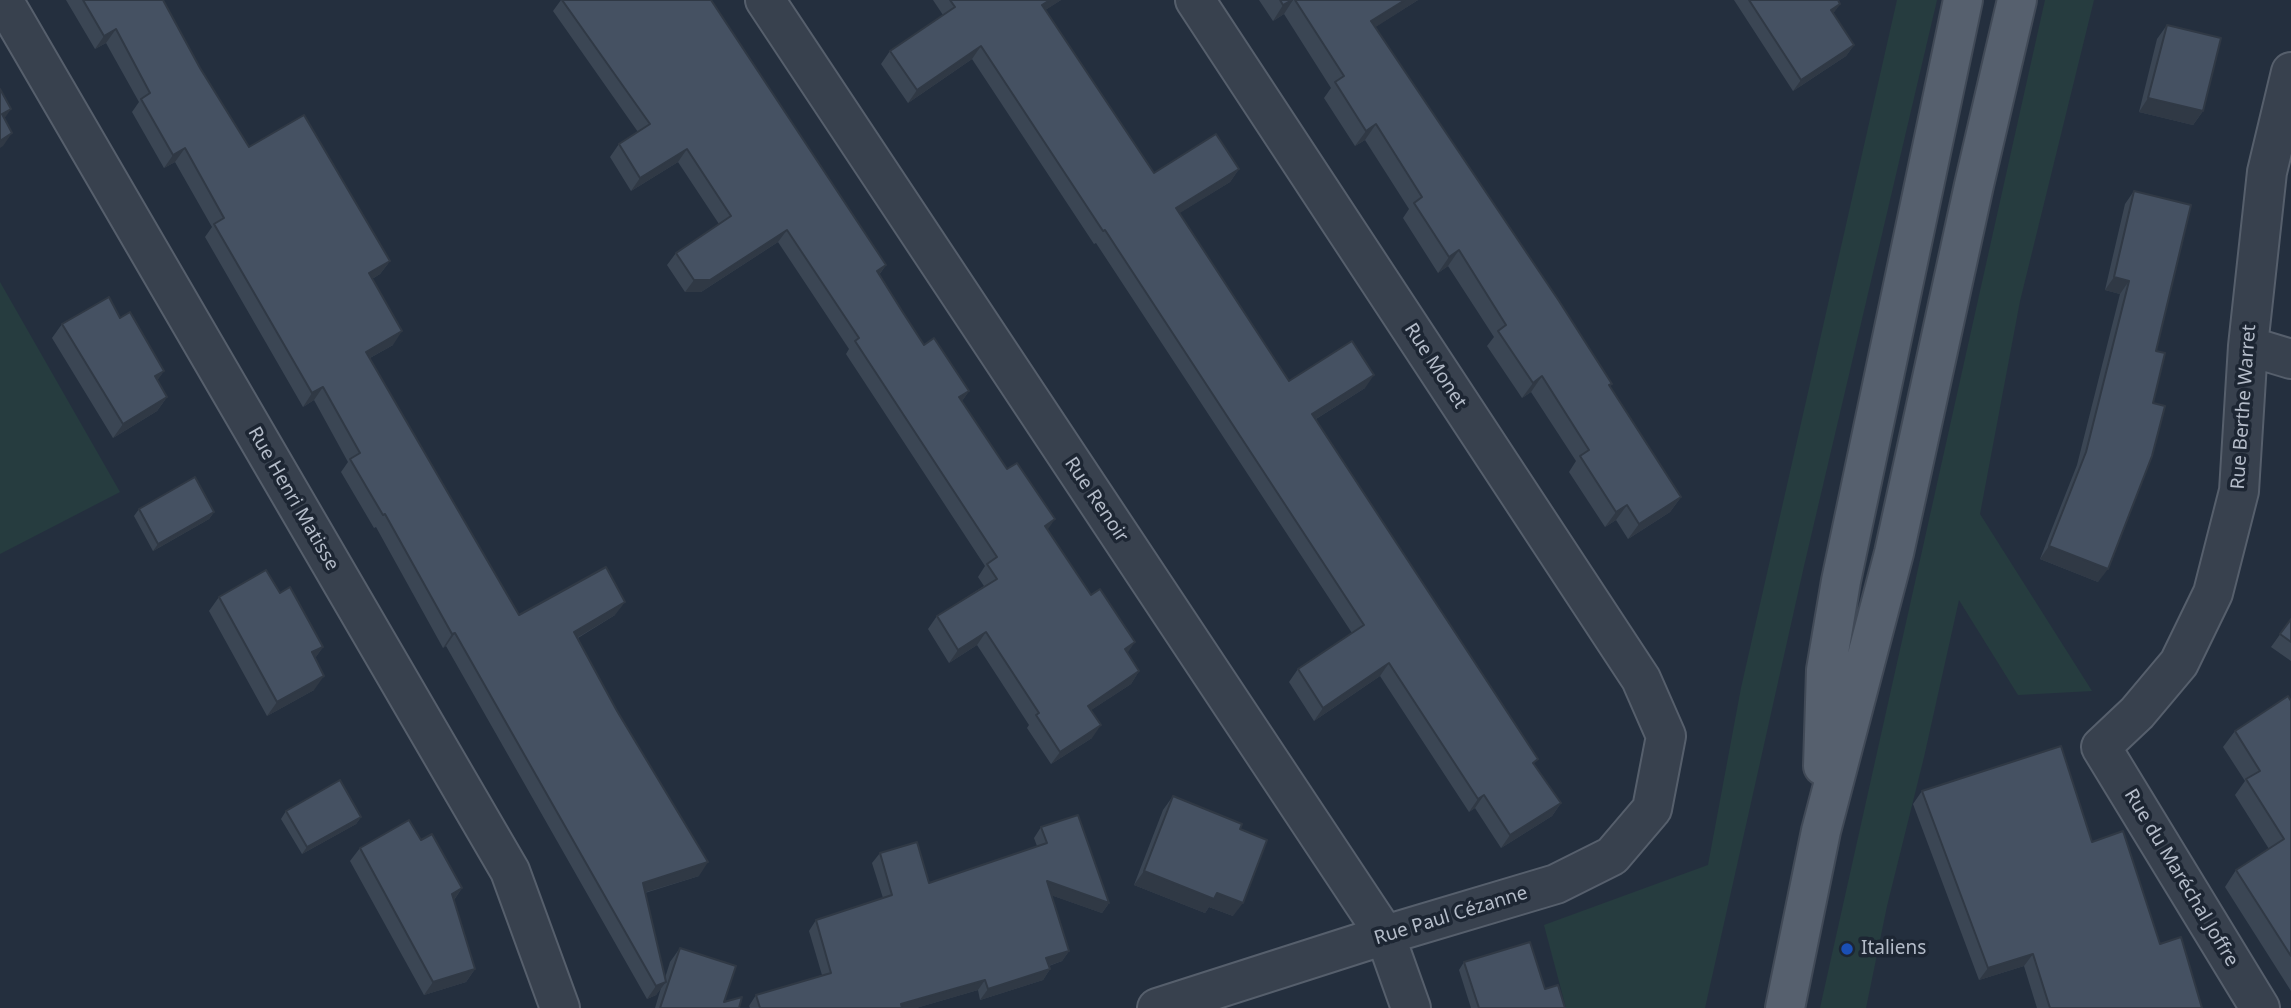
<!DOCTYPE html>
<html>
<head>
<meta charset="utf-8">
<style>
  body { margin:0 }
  canvas { display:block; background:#242f3e }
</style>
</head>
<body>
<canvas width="2291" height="1008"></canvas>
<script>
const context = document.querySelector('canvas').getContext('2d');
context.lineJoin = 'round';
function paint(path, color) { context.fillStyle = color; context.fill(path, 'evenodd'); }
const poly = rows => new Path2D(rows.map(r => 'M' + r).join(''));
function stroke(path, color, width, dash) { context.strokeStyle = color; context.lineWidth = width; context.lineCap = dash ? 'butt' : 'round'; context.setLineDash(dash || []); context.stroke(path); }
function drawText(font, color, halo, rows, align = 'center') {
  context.font = font + ' "Noto Sans",sans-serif'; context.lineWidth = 7; context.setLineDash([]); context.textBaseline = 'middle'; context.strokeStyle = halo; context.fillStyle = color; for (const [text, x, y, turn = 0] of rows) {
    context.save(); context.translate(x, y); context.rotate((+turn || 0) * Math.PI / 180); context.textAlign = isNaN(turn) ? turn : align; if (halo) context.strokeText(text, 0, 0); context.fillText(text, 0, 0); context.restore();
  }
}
const green = poly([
  [1897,0,1937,0,1804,566,1705,1008,1566,1008,1544,925,1708,865,1741,688],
  [2045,0,2094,0,2020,301,1980,514,2092,691,2018,695,1959,600,1924,757,1887,906,1866,1008,1820,1008],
  [0,282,120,492,0,554]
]);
const minor = poly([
  [3,0,510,871,560,1008],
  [765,0,1385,935,1411,1008],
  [2248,346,2291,359],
  [1157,1008,1385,935,1556,884,1612,856,1652,809,1666,736,1641,679,1195,0],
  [2260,1008,2101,747,2137,713,2179,663,2213,593,2239,491,2248,346,2267,172,2291,72]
]);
const major = poly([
  [1823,766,1826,670,1841,581,1963,0],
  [1785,1008,1821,831,1894,553,1974,185,2017,0]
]);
const wall = poly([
  [66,0,163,0,200,68,249,147,390,261,380,274,372,279,393,345,370,358,519,615,615,615,578,638,699,876,645,893,665,978,670,962,680,948,724,1002,739,1008,655,1008,661,988,656,995,647,999,446,646,443,648,376,527,374,528,341,472,348,462,314,400,303,407,205,237,212,227,175,162,164,168,132,112,139,102,106,43,95,49],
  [561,0,711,0,886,265,879,275,902,311,924,345,969,391,962,401,1139,671,1131,684,1091,710,1092,738,1051,764,1027,728,1029,725,977,645,949,663,928,629,937,616,984,586,978,577,985,566,846,354,849,349,778,242,701,292,685,292,667,265,676,253,719,224,678,162,631,191,610,157,619,144,638,132,553,11],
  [933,0,1061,0,1045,10,1154,173,1239,169,1230,182,1179,213,1289,381,1365,388,1316,419,1534,764,1561,803,1552,816,1501,848,1475,808,1469,812,1380,676,1314,721,1289,682,1298,669,1352,633,1096,243,1094,244,972,59,908,103,881,64,890,51,943,15],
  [1259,0,1418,0,1375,27,1612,384,1610,386,1681,497,1670,512,1628,539,1616,520,1605,527,1569,472,1576,461,1531,392,1522,398,1487,346,1494,337,1448,266,1438,273,1403,218,1409,209,1365,140,1355,146,1324,98,1331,88,1284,14,1273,21],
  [1734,0,1838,0,1840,4,1833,13,1854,45,1846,56,1793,91],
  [2167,25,2203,111,2193,125,2139,112,2157,39],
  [2134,191,2191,205,2098,582,2040,559,2077,465,2120,294,2105,290,2125,204],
  [120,318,164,371,157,380,167,397,157,411,113,438,52,338,62,324],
  [139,509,214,512,209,519,153,551,134,516],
  [280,593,323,647,315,658,314,690,267,716,209,611,219,597],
  [2291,619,2291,661,2271,647],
  [2291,701,2291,991,2225,887,2236,870,2269,849,2235,795,2245,781,2223,747,2235,731],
  [1922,791,2092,842,2202,1008,2037,1008,2024,966,1979,980,1913,804],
  [1173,796,1240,829,1233,916,1209,907,1205,913,1134,885,1163,810],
  [286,811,361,817,356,824,302,854,281,819],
  [1041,827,1109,903,1102,913,1051,895,1069,951,1062,961,1049,966,1050,969,1043,980,980,1000,978,990,916,1008,750,1008,749,1006,756,995,822,975,809,931,816,920,883,898,872,863,880,853,929,883,1037,846,1034,838],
  [421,840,462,888,454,900,475,969,466,982,424,995,350,861,360,848],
  [1464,962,1545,989,1565,1008,1471,1008,1459,970]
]);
const shadedWall = poly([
  [1050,0,1061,0,1033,18,1042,5],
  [1292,0,1293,0,1284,14,1273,21,1283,5],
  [1405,0,1418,0,1360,37,1371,21],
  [1840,4,1833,14,1831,10],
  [116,29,106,43,95,49,104,36],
  [1854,45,1846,56,1793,91,1801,80],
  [981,46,972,59,908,103,917,90],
  [2148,98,2203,111,2193,125,2139,112],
  [11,109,2,122,2,114],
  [1376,124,1365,140,1355,146,1366,131],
  [12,133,3,146,0,148,0,141],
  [185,148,175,162,164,168,173,155],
  [687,149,678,162,631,191,640,178],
  [1239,169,1230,182,1167,221,1176,208],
  [787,230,778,242,701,292,685,292,694,280],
  [1459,250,1448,266,1438,273,1449,257],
  [390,261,380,274,360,286,369,273],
  [886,265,877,277,877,271],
  [2114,277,2129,281,2120,294,2105,290],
  [402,331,393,345,357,365,366,352],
  [164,371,154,385,155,376],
  [1374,375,1365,388,1303,427,1312,414],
  [1542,376,1531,392,1522,398,1533,383],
  [323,387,314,400,303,407,312,393],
  [969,391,960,404,959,397],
  [167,397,157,411,113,438,123,424],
  [1681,497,1670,512,1628,539,1639,524],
  [1627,505,1616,520,1605,527,1616,512],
  [214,512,209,519,153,551,158,544],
  [1055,519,1046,532,1045,526],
  [2049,546,2108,569,2098,582,2040,559],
  [625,602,615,615,565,645,574,632],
  [986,632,977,645,949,663,958,650],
  [455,633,446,646,443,648,452,634],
  [1135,642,1126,655,1125,649],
  [323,647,313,661,312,652],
  [1389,663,1380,676,1314,721,1323,708],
  [1139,671,1131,684,1079,718,1088,706],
  [324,676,314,690,267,716,277,702],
  [1101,725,1092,738,1051,764,1060,752],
  [1484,795,1475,808,1469,812,1478,799],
  [1561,803,1552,816,1501,848,1510,835],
  [361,817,356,824,302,854,307,847],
  [708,862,699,876,633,896,643,883],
  [1144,871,1217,893,1243,903,1233,916,1209,907,1205,913,1134,885],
  [1047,881,1109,903,1102,913,1039,891],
  [462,888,453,901,452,894],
  [1069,951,1062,961,1039,969,1046,958],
  [2033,954,2024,966,1979,980,1988,968],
  [475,969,466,982,424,995,433,982],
  [1050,969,1043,980,980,1000,988,989],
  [985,980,978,990,916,1008,898,1008,901,1004],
  [666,982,656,995,647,999,656,986]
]);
const building = poly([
  [83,0,163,0,200,68,249,147,304,115,390,261,369,273,402,331,366,352,519,615,606,567,625,602,574,632,617,711,708,862,643,883,666,982,656,986,455,633,452,634,385,514,383,515,367,488,350,459,360,453,323,387,312,393,246,279,214,224,224,218,185,148,173,155,141,99,150,93,116,29,104,36,83,0],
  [562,0,711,0,886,265,877,271,902,311,924,345,934,338,969,391,959,397,1007,469,1017,463,1055,519,1045,526,1091,595,1100,589,1135,642,1125,649,1139,671,1088,706,1101,725,1060,752,1036,715,1039,713,986,632,958,650,937,616,997,579,987,564,997,557,855,341,859,338,787,230,710,280,694,280,676,253,731,216,687,149,640,178,619,144,650,124,562,0],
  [950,0,1050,0,1042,5,1154,173,1216,134,1239,169,1176,208,1289,381,1352,341,1374,375,1312,414,1538,759,1533,763,1561,803,1510,835,1484,795,1478,799,1389,663,1323,708,1298,669,1364,625,1105,230,1103,231,981,46,917,90,890,51,955,7,950,0],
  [1280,0,1292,0,1283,5,1280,0],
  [1295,0,1405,0,1371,21,1559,301,1612,384,1609,385,1681,497,1639,524,1627,505,1616,512,1580,456,1589,450,1542,376,1533,383,1498,331,1506,325,1459,250,1449,257,1414,203,1422,197,1376,124,1366,131,1335,82,1344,76,1295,0],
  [1749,0,1838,0,1840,4,1831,10,1854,45,1801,80,1749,0],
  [2167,25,2221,38,2203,111,2148,98,2167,25],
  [0,89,11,109,2,114,12,133,0,141,0,89],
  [2134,191,2191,205,2156,351,2165,353,2153,403,2165,406,2152,456,2108,569,2049,546,2086,452,2129,281,2114,277,2134,191],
  [109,297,120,318,130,312,164,371,155,376,167,397,123,424,62,324,109,297],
  [195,477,214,512,158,544,139,509,195,477],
  [266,570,280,593,290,587,323,647,312,652,324,676,277,702,219,597,266,570],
  [2291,619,2291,642,2280,634,2291,619],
  [2288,696,2291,701,2291,956,2236,870,2284,839,2246,779,2260,771,2235,731,2288,696],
  [2061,746,2092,842,2123,831,2160,944,2181,937,2202,1008,2050,1008,2033,954,1988,968,1922,791,2061,746],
  [340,780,361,817,307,847,286,811,340,780],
  [1173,796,1242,824,1240,829,1267,840,1243,903,1217,893,1214,899,1144,871,1173,796],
  [1078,815,1109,903,1047,881,1069,951,1046,958,1050,969,988,989,985,980,901,1004,902,1008,760,1008,756,995,831,973,816,920,892,895,880,853,917,842,929,883,1047,843,1041,827,1078,815],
  [409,820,421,840,432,834,462,888,452,894,475,969,433,982,360,848,409,820],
  [1530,942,1545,989,1558,985,1565,1008,1479,1008,1464,962,1530,942],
  [680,948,736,966,724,1002,742,997,739,1008,660,1008,680,948]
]);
const markers = [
  [1847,949,7,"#1a4fb4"]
];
const streetNames = [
  ["Rue Monet",1435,366,57],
  ["Rue Berthe Warret",2244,407,-86],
  ["Rue Henri Matisse",293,499,60],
  ["Rue Renoir",1096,500,56],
  ["Rue du Maréchal Joffre",2181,878,59],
  ["Rue Paul Cézanne",1451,916,-17]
];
const poiNames = [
  ["Italiens",1861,949]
];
paint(green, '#263c3f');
stroke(minor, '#565f6c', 42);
stroke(major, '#414a57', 42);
stroke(minor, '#38414e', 38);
stroke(major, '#56606e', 38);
paint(wall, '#3b4654');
paint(shadedWall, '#303945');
paint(building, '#455162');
stroke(building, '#303945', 2);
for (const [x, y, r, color] of markers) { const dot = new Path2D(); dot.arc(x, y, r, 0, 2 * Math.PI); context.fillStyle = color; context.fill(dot); stroke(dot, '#1d2633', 2.5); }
drawText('19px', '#b4bcc9', '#1d2633', streetNames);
drawText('19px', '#b4bcc9', '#1d2633', poiNames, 'left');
</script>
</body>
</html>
